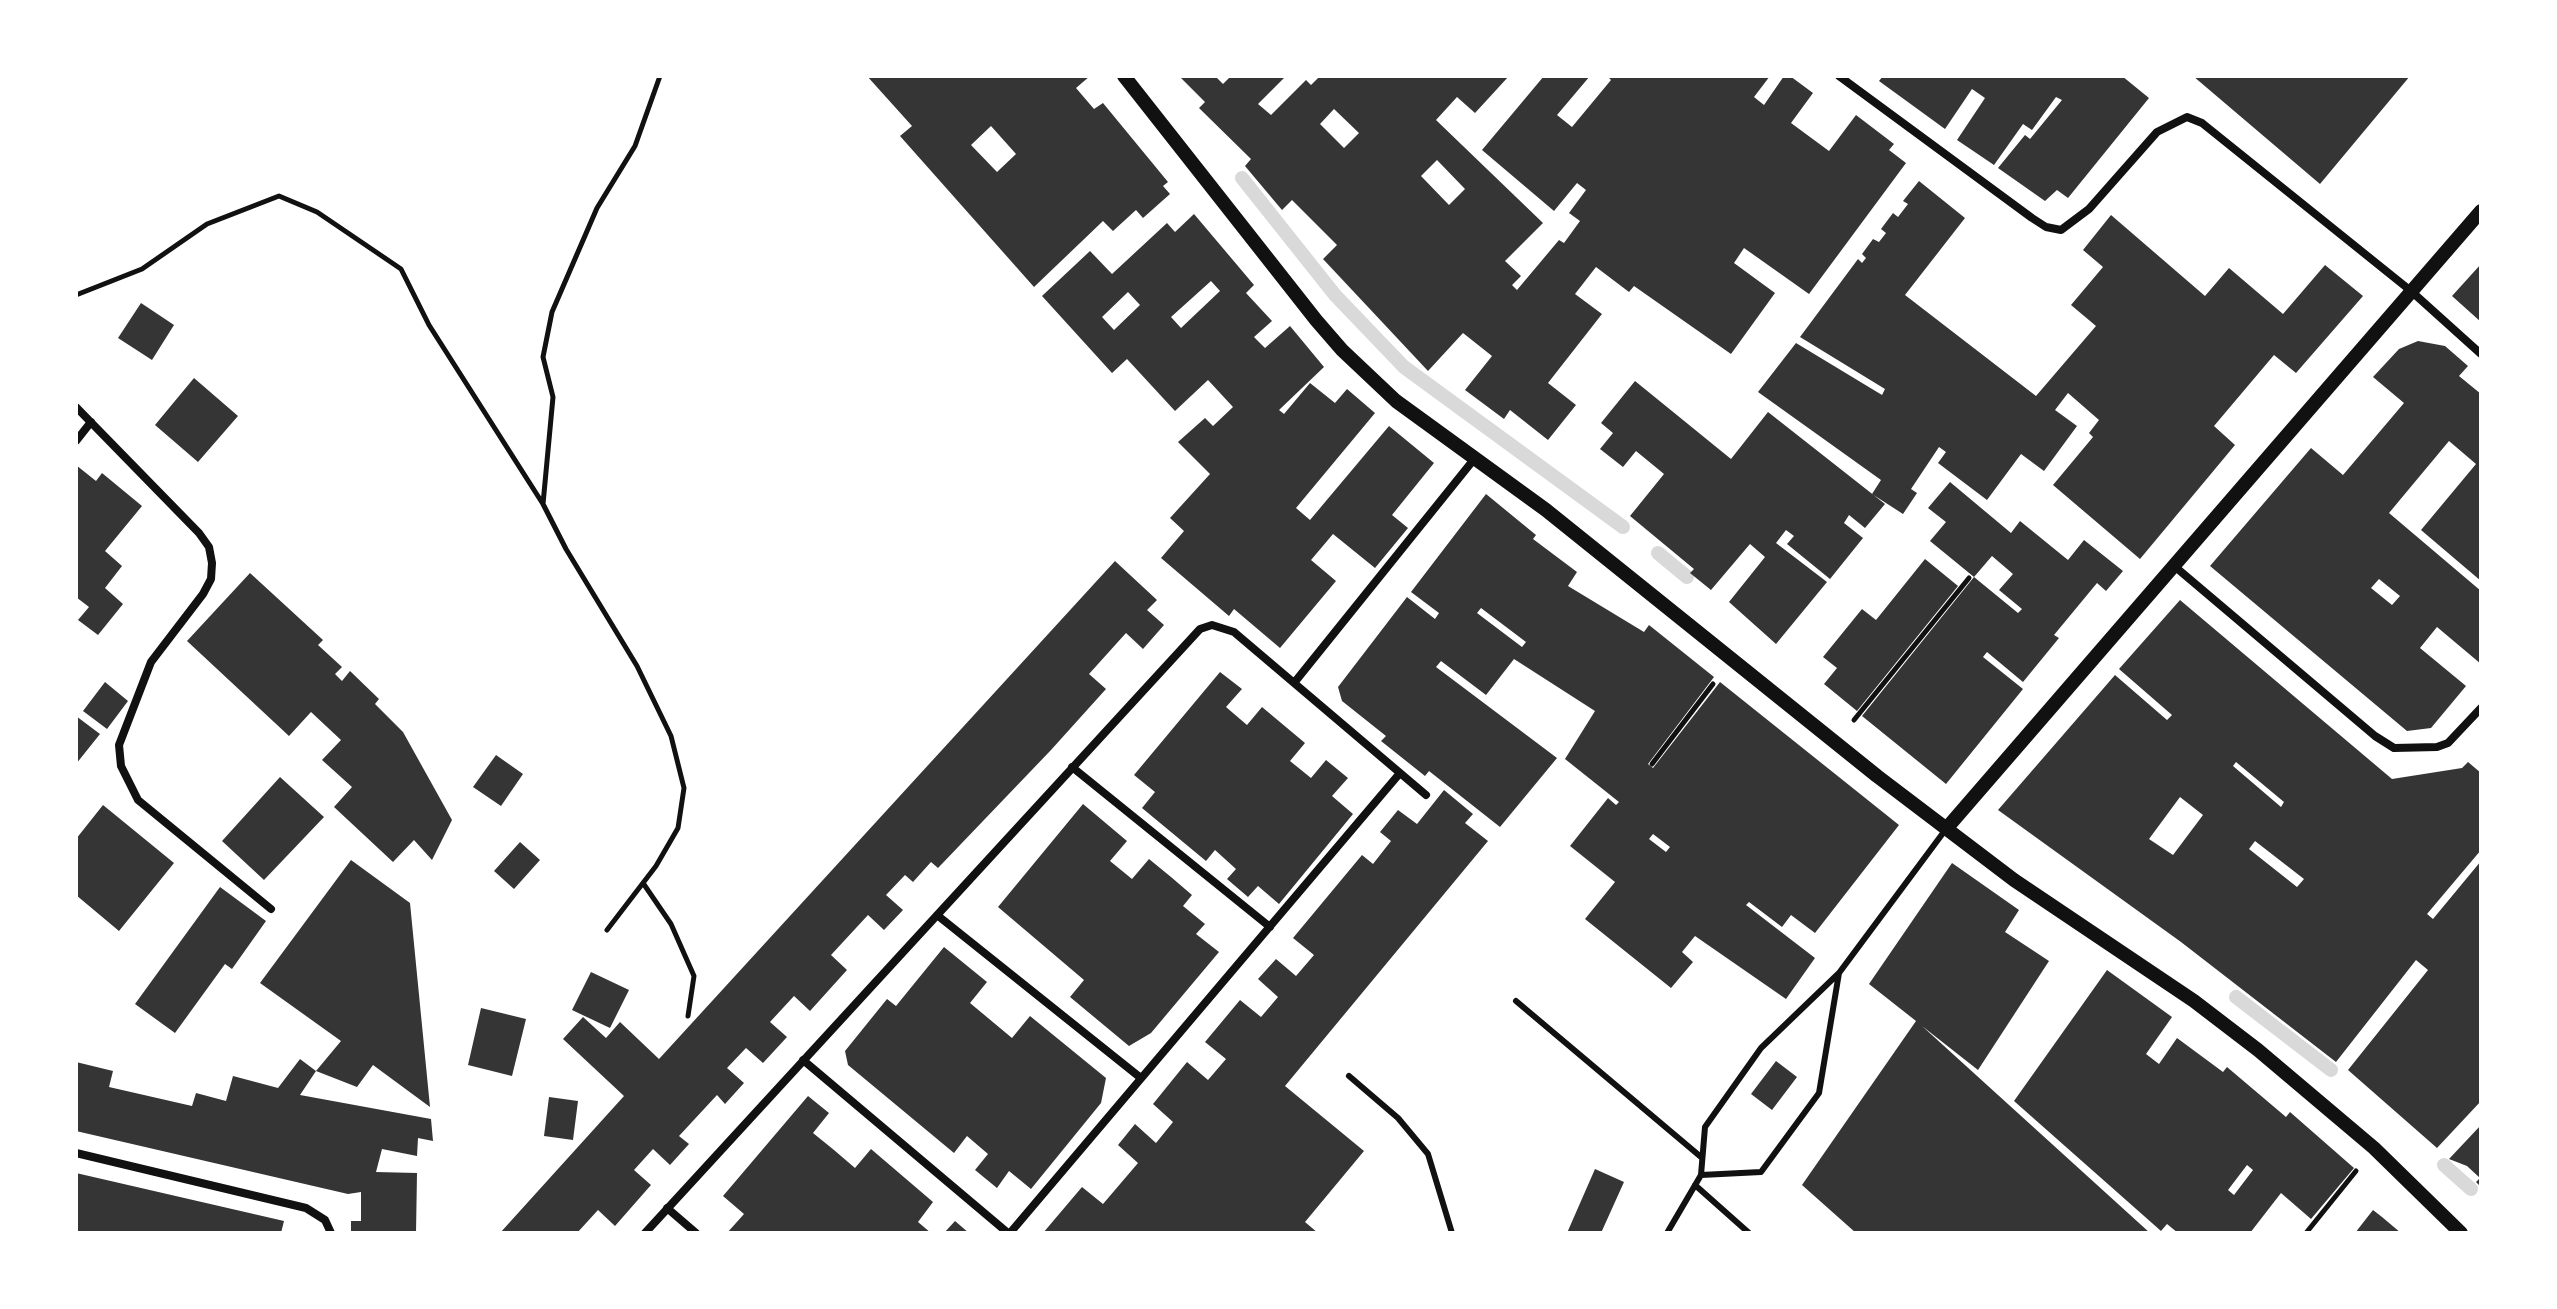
<!DOCTYPE html>
<html>
<head>
<meta charset="utf-8">
<style>
  body { margin:0 }
  #map { position:relative; width:2557px; height:1309px; overflow:hidden; background:#fff; font-family:"Alegreya Sans",sans-serif }
  canvas { display:block }
  .frame { position:absolute; inset:0; border:78px solid #fff; pointer-events:none }
</style>
</head>
<body>
<div id="map">
<canvas width="2557" height="1309"></canvas>
<div class="frame"></div>
</div>
<script>
const context = document.querySelector('canvas').getContext('2d');
context.lineJoin = 'round';
const poly = rows => new Path2D(rows.map(r => 'M' + r).join(''));
function stroke(path, color, width, dash) { context.strokeStyle = color; context.lineWidth = width; context.lineCap = dash ? 'butt' : 'round'; context.setLineDash(dash || []); context.stroke(path); }
function paint(path, color) { context.fillStyle = color; context.fill(path, 'evenodd'); }
const stream = poly([
  [1242,178,1335,295,1404,367,1623,527],
  [1658,553,1687,577],
  [2236,997,2331,1070],
  [2444,1165,2471,1189]
]);
const building = poly([
  [867,76,1090,76,1076,88,1094,109,1103,103,1168,182,1163,186,1170,194,1143,218,1136,210,1113,231,1103,221,1034,287,900,136,912,126],
  [991,126,1016,154,997,172,971,145],
  [1179,76,1215,76,1223,84,1231,76,1286,76,1258,104,1271,115,1306,80,1311,85,1320,76,1509,76,1475,113,1457,97,1436,120,1543,223,1505,261,1521,276,1512,285,1517,290,1559,240,1564,243,1580,221,1569,213,1586,190,1577,183,1554,211,1482,150,1544,76,1590,76,1557,115,1572,127,1611,80,1607,76,1770,76,1754,97,1764,105,1784,76,1790,76,1813,93,1791,123,1829,151,1856,115,1894,144,1889,150,1906,163,1809,294,1744,248,1734,263,1775,293,1731,354,1634,286,1629,292,1596,267,1575,294,1602,314,1548,383,1576,405,1548,440,1510,410,1504,419,1465,390,1492,356,1463,333,1428,371,1323,259,1337,245,1292,200,1282,210,1245,166,1251,159,1199,108,1205,102],
  [1334,109,1359,133,1344,148,1320,124],
  [1437,160,1465,189,1449,205,1421,176],
  [1883,76,2122,76,2149,98,2068,198,2057,190,2045,201,1998,168,2025,135,2030,139,2062,100,2056,97,2032,130,2023,124,1994,165,1957,140,1985,98,1972,89,1945,129,1879,81],
  [2193,76,2410,76,2320,184],
  [1919,181,1965,218,1905,295,2036,396,2096,326,2071,305,2103,267,2083,250,2111,215,2205,296,2229,268,2283,314,2325,265,2363,296,2296,373,2274,355,2214,426,2235,445,2140,559,2053,485,2093,437,2089,433,2099,420,2068,393,2055,410,2077,426,2044,471,2021,454,1987,500,1938,463,1946,452,1939,447,1911,489,1917,493,1903,514,1872,494,1881,480,1758,392,1796,343,1882,395,1885,389,1800,337,1858,259,1862,263,1866,258,1862,254,1873,239,1879,242,1886,233,1881,229,1893,213,1898,217,1908,204,1903,201],
  [1194,214,1254,285,1246,293,1272,321,1254,337,1265,348,1290,326,1324,367,1279,410,1284,414,1310,383,1335,403,1347,389,1375,413,1296,508,1310,520,1389,426,1434,463,1392,515,1408,528,1375,568,1333,534,1311,560,1336,581,1280,648,1234,609,1229,616,1161,558,1184,531,1170,518,1210,474,1178,442,1205,418,1213,426,1233,407,1208,380,1175,411,1127,359,1112,373,1042,296,1090,251,1112,274,1167,223,1175,232],
  [1211,281,1220,291,1181,328,1171,317],
  [1128,292,1140,305,1114,330,1102,317],
  [2481,264,2481,322,2452,296],
  [141,303,174,325,152,360,118,338],
  [2418,341,2445,346,2468,366,2459,376,2481,394,2481,581,2421,530,2476,464,2449,441,2389,513,2481,591,2481,664,2437,627,2420,648,2466,686,2431,728,2407,731,2210,566,2311,448,2343,475,2404,403,2373,377,2399,349],
  [2379,579,2400,596,2392,605,2371,588],
  [194,378,238,416,198,462,155,425],
  [1635,381,1731,459,1768,412,1885,504,1865,528,1849,515,1844,523,1863,538,1830,579,1787,544,1794,536,1786,530,1776,543,1827,582,1776,644,1729,602,1765,557,1750,544,1711,590,1690,573,1694,569,1630,516,1664,474,1636,451,1623,467,1600,449,1613,433,1601,423],
  [76,465,96,481,102,473,142,506,105,551,122,566,105,588,123,604,98,635,78,620,89,607,76,597],
  [1950,482,2011,533,2020,521,2068,560,2084,540,2123,571,2106,591,2097,583,2054,635,2059,638,2023,682,1987,652,1983,657,2023,689,1946,784,1862,716,1974,577,1930,541,1946,522,1928,508],
  [1992,556,2013,574,1999,590,2022,609,2018,613,1974,577],
  [1486,494,1536,535,1533,539,1577,572,1568,586,1644,632,1649,625,1714,677,1648,764,1653,768,1720,682,1899,825,1815,933,1791,915,1782,927,1749,902,1746,905,1815,958,1786,999,1695,936,1682,952,1693,962,1671,988,1585,919,1615,882,1570,846,1608,798,1616,805,1619,802,1565,759,1595,711,1514,659,1486,695,1441,661,1436,667,1557,758,1500,827,1429,771,1425,776,1381,741,1386,736,1342,701,1338,687,1407,597,1435,619,1439,613,1411,592],
  [1481,608,1526,642,1522,647,1477,613],
  [1653,834,1670,847,1666,852,1649,839],
  [1925,559,1958,586,1857,711,1824,684,1837,668,1823,657,1862,609,1876,620],
  [1115,561,1157,600,1147,610,1164,625,1143,649,1126,633,1089,674,1106,689,1051,750,938,868,931,862,913,882,905,875,886,895,903,910,884,930,868,915,831,955,847,970,810,1011,794,996,770,1022,787,1037,763,1063,746,1048,727,1068,744,1083,725,1104,717,1095,679,1136,689,1144,670,1165,653,1149,634,1170,651,1185,615,1226,598,1210,577,1233,500,1233,624,1096,563,1039,583,1017,606,1038,620,1022,659,1059],
  [250,573,323,640,318,645,342,667,335,674,342,681,350,671,379,699,375,704,403,732,452,820,432,860,414,840,393,862,334,807,352,787,322,760,341,740,311,712,289,736,187,641],
  [2180,600,2392,779,2462,768,2468,762,2481,773,2481,850,2427,914,2433,919,2481,861,2481,1101,2437,1148,2348,1070,2428,970,2416,960,2336,1062,2181,942,1998,810,2115,675,2167,720,2172,715,2119,669],
  [2236,762,2284,802,2281,807,2233,766],
  [2180,797,2203,815,2173,855,2149,839],
  [2255,841,2304,879,2297,887,2249,849],
  [1220,672,1242,689,1226,707,1247,725,1262,707,1305,743,1290,761,1311,778,1326,760,1348,778,1332,796,1353,814,1279,904,1258,886,1248,897,1227,879,1236,869,1215,850,1206,861,1142,808,1155,792,1134,775],
  [105,682,128,701,107,729,83,711],
  [76,716,100,734,76,764],
  [496,755,523,774,501,806,473,787],
  [280,777,324,817,264,880,222,841],
  [1444,790,1473,814,1465,823,1488,841,1285,1086,1364,1151,1305,1222,1318,1233,1043,1233,1082,1187,1103,1204,1138,1163,1118,1145,1135,1124,1156,1143,1173,1122,1153,1104,1187,1062,1208,1080,1226,1059,1205,1042,1240,1000,1261,1017,1278,997,1258,979,1276,959,1296,976,1314,955,1293,938,1362,855,1373,864,1391,841,1380,832,1398,810,1417,824],
  [1083,804,1127,841,1110,861,1132,879,1149,859,1171,877,1192,895,1183,906,1205,924,1196,934,1219,952,1151,1033,1129,1046,1070,997,1084,980,998,907],
  [103,805,174,863,119,931,76,895,76,839],
  [520,842,540,860,514,889,494,871],
  [351,860,410,903,430,1107,373,1065,357,1087,316,1071,341,1041,260,983],
  [1952,863,2019,910,2005,932,2049,961,1978,1070,1922,1026,2150,1233,1856,1233,1802,1185,1916,1021,1869,984],
  [220,887,266,921,232,969,225,964,175,1033,135,1004],
  [944,947,987,982,970,1003,1012,1038,1030,1016,1106,1078,1101,1103,1031,1189,1009,1171,997,1188,975,1170,988,1154,967,1136,954,1153,848,1065,845,1051,887,999,896,1006],
  [2107,970,2172,1017,2146,1054,2159,1064,2177,1038,2223,1072,2227,1067,2286,1117,2290,1112,2354,1168,2311,1219,2281,1193,2250,1233,2178,1233,2167,1224,2161,1231,2014,1101],
  [2247,1165,2253,1170,2234,1195,2228,1190],
  [591,972,629,990,610,1028,572,1010],
  [481,1008,526,1019,512,1076,468,1065],
  [300,1059,316,1071,300,1095,431,1119,433,1141,418,1138,417,1156,382,1149,376,1172,417,1173,416,1233,351,1233,351,1221,361,1221,361,1192,348,1194,76,1131,76,1062,113,1071,109,1087,192,1106,196,1093,226,1101,233,1076,278,1088],
  [1776,1061,1797,1077,1772,1110,1751,1094],
  [808,1096,829,1113,813,1133,834,1150,855,1168,871,1149,933,1202,918,1222,931,1233,727,1233,744,1214,723,1196],
  [549,1097,578,1101,573,1140,544,1136],
  [2481,1125,2481,1187,2476,1182,2480,1178,2467,1166,2449,1159],
  [1595,1169,1624,1182,1601,1233,1567,1233],
  [76,1173,284,1221,281,1233,76,1233],
  [2373,1210,2382,1217,2401,1233,2355,1233],
  [955,1221,969,1233,944,1233]
]);
const path = poly([
  [76,295,142,269,207,224,279,196,317,212,401,269,429,325,543,504,566,549,637,666,671,736,684,788,678,828,656,866,607,930],
  [543,504,553,397,543,357,552,312,597,208,635,146,660,76],
  [1854,720,1969,578],
  [1652,764,1713,684],
  [643,883,671,924,694,976,688,1016],
  [2306,1233,2356,1171]
]);
const service = poly([
  [1516,1001,1701,1157],
  [1349,1076,1398,1118,1428,1154,1452,1233],
  [1701,1175,1761,1172,1819,1093,1839,973],
  [1695,1185,1749,1233],
  [1667,1233,1701,1175,1705,1127,1761,1048,1839,973,1946,829]
]);
const minor = poly([
  [1839,76,2032,218,2046,227,2061,230,2089,209,2157,132,2187,117,2202,123,2411,291,2481,354],
  [76,407,199,533,209,547,212,563,211,579,203,594,151,662,119,745,121,766,138,800,271,909],
  [76,441,91,422],
  [2173,565,2375,736,2394,748,2437,747,2448,743,2481,708],
  [1294,683,1475,458],
  [1072,767,1270,927],
  [937,915,1141,1078],
  [803,1060,1008,1233],
  [76,1153,306,1208,325,1220,331,1233],
  [667,1208,696,1233],
  [645,1233,1200,629,1212,625,1234,632,1426,795],
  [1010,1233,1400,773]
]);
const tertiary = poly([
  [1124,76,1316,320,1342,350,1396,401,1546,510,1877,776,2014,880,2194,1001,2258,1050,2374,1148,2461,1233],
  [1946,829,2481,211]
]);
stroke(stream, '#d9d9d9', 14);
paint(building, '#353535');
stroke(path, '#111', 5);
stroke(service, '#111', 6);
stroke(minor, '#111', 8);
stroke(tertiary, '#111', 14);
</script>
</body>
</html>
